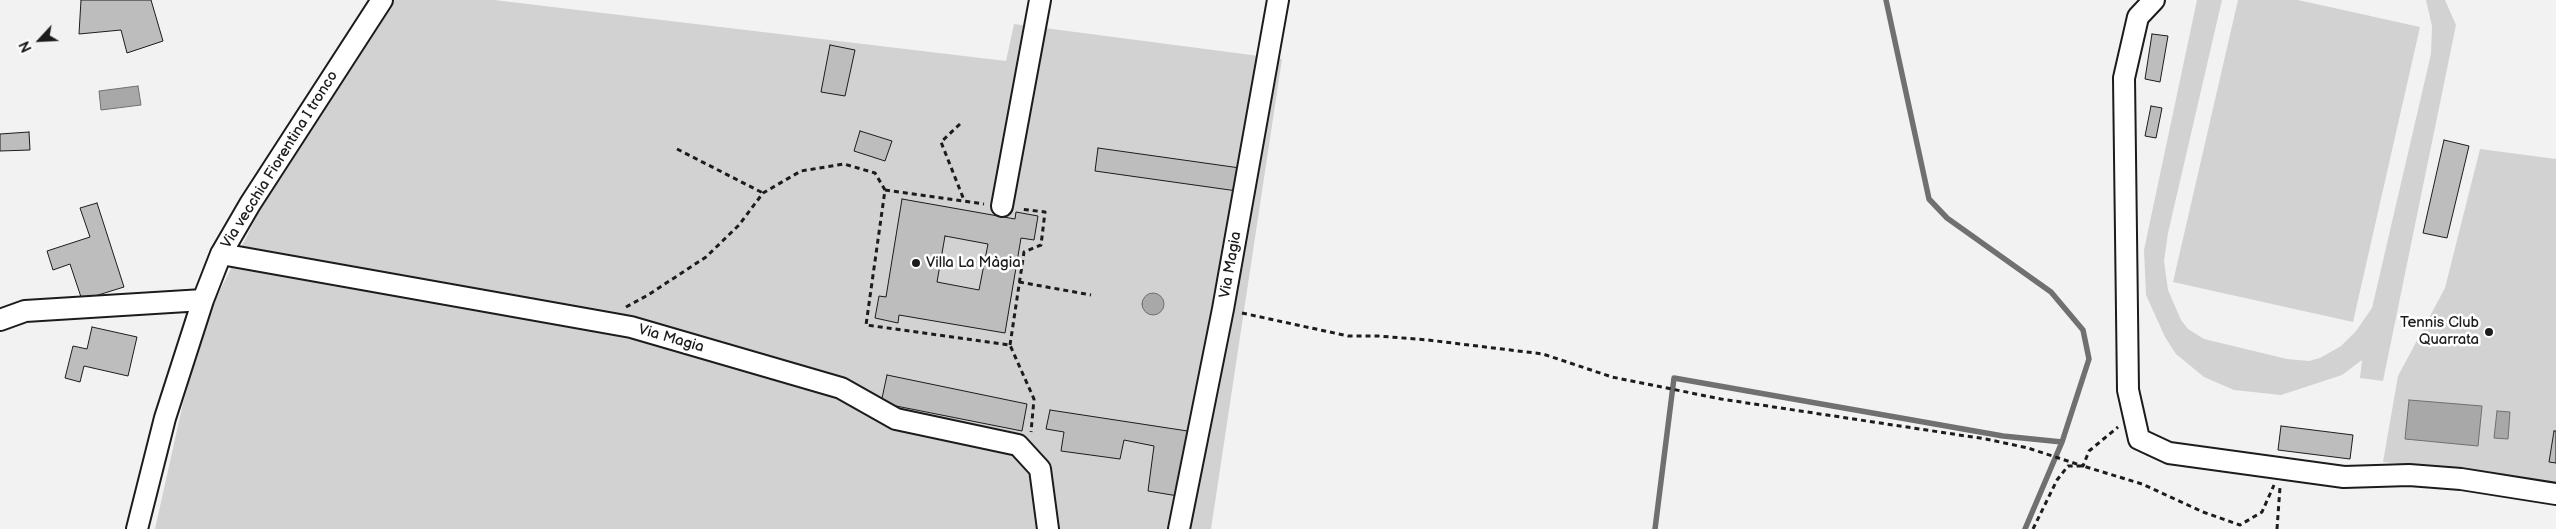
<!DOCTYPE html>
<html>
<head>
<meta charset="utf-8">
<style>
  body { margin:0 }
  #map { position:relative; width:2556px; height:529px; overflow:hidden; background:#f2f2f2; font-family:"Balsamiq Sans",sans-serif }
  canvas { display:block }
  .north { position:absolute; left:15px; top:15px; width:50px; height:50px; -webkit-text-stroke:4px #fff; paint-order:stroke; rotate:245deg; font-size:14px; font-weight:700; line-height:20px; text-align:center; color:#1c1c1c }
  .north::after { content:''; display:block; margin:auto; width:18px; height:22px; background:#1c1c1c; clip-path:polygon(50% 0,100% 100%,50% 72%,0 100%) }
</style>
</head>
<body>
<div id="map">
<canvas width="2556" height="529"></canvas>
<div class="north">N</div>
</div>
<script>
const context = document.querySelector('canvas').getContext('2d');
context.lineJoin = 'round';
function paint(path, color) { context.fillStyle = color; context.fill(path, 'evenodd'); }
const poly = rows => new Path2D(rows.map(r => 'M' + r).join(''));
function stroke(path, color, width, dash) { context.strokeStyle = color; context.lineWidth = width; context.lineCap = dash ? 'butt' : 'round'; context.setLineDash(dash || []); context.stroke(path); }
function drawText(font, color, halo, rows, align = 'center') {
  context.font = font + ' "Balsamiq Sans",sans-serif'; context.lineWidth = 5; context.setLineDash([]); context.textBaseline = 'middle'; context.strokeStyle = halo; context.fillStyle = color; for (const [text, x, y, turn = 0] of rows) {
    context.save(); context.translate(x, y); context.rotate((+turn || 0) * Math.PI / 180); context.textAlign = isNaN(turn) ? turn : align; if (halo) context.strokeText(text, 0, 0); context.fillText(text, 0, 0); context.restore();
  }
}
const green = poly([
  [394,0,494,0,1006,61,1014,24,1282,59,1211,529,155,529,183,403,209,313,261,207],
  [2197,0,2222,0,2168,233,2164,261,2168,290,2181,320,2188,329,2204,339,2287,359,2309,361,2320,358,2341,346,2356,331,2372,308,2431,54,2432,26,2426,0,2445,0,2456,25,2383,381,2360,378,2362,360,2342,375,2281,395,2234,390,2204,377,2176,354,2165,337,2146,295,2144,250],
  [2238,0,2298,0,2420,27,2353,322,2173,282],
  [2480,149,2556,159,2556,487,2495,474,2383,462,2398,376,2445,288]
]);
const water = poly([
  [138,86,141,105,101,110,99,91,138,86],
  '1142 304a11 11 0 1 1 22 0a11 11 0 1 1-22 0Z',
  [2409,400,2482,406,2478,446,2405,439,2409,400],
  [2497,411,2510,412,2508,439,2494,438,2497,411]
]);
const stream = poly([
  [1886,0,1929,199,1947,218,2051,292,2083,330,2089,359,2062,442,2025,529],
  [1655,529,1674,378,2003,436,2062,442]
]);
const building = poly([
  [81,0,151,0,163,41,127,53,121,30,79,34,81,0],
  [2152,34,2168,36,2160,82,2145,79,2152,34],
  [830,45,855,50,845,96,821,92,830,45],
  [2151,106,2162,108,2156,138,2145,136,2151,106],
  [860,131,892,141,885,161,854,151,860,131],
  [29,132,30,150,0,151,0,134,29,132],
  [2444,140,2469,146,2447,238,2423,233,2444,140],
  [1098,148,1240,168,1237,191,1095,171,1098,148],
  [902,199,1015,219,1016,212,1038,216,1034,240,1021,238,1005,333,899,315,898,323,875,318,879,296,886,297,902,199],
  [945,236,988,244,979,290,937,282,945,236],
  [97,203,124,287,82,300,70,264,53,270,47,251,90,237,80,208,97,203],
  [92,327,137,337,128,376,84,366,80,382,65,378,73,346,87,349,92,327],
  [887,375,1027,404,1022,431,881,403,887,375],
  [1050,410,1194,432,1184,497,1148,491,1154,446,1124,440,1120,459,1061,451,1064,432,1046,429,1050,410],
  [2281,426,2353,435,2350,459,2278,450,2281,426],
  [2554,431,2556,431,2556,463,2549,462,2554,431]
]);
const path = poly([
  [960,124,941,142,964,200],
  [677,149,763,193],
  [885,190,984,204],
  [1019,282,1091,295],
  [626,307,648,295,706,257,739,225,763,193,801,171,844,164,875,173,885,190,866,325,1010,345,1034,399,1031,432],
  [1242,313,1348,336,1378,336,1428,340,1543,354,1612,377,1721,399,1986,439,2028,448,2083,466,2089,451,2118,427],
  [1010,345,1024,252,1041,245,1045,212,1020,209],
  [2033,529,2057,480,2068,466,2083,466,2142,484,2203,512,2240,525,2262,512,2274,485],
  [2277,529,2280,487]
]);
const minor = poly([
  [2154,0,2138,17,2124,78,2128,390,2139,439,2169,453,2344,477,2409,475,2461,479,2556,494],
  [1002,206,1040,0],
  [221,254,631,327,841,388,896,419,1018,445,1040,469,1048,529],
  [0,320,25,311,203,300],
  [137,529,165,418,203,300,221,254,250,204,382,0],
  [1179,529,1223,309,1278,0]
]);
const markers = [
  [916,263,5,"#1c1c1c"],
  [2489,332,5,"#1c1c1c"]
];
const streetNames = [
  ["Via vecchia Fiorentina I tronco",280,160,-58],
  ["Via Magia",1231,265,-80],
  ["Via Magia",671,339,16]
];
const poiNames = [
  ["Villa La Màgia",926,263],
  ["Tennis Club",2479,323,"right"],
  ["Quarrata",2479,340,"right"]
];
paint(green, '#d2d2d2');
paint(water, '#a8a8a8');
stroke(water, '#707070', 1);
stroke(stream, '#707070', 5.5);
paint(building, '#bdbdbd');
stroke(building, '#1c1c1c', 1);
stroke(minor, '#1c1c1c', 24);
stroke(path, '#1c1c1c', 3, [5, 4]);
stroke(minor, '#fff', 20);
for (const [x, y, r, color] of markers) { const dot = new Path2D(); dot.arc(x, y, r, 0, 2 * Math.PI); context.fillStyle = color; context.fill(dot); stroke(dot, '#fff', 2); }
drawText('15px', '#1c1c1c', '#fff', streetNames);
drawText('15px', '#1c1c1c', '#fff', poiNames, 'left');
</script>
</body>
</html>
